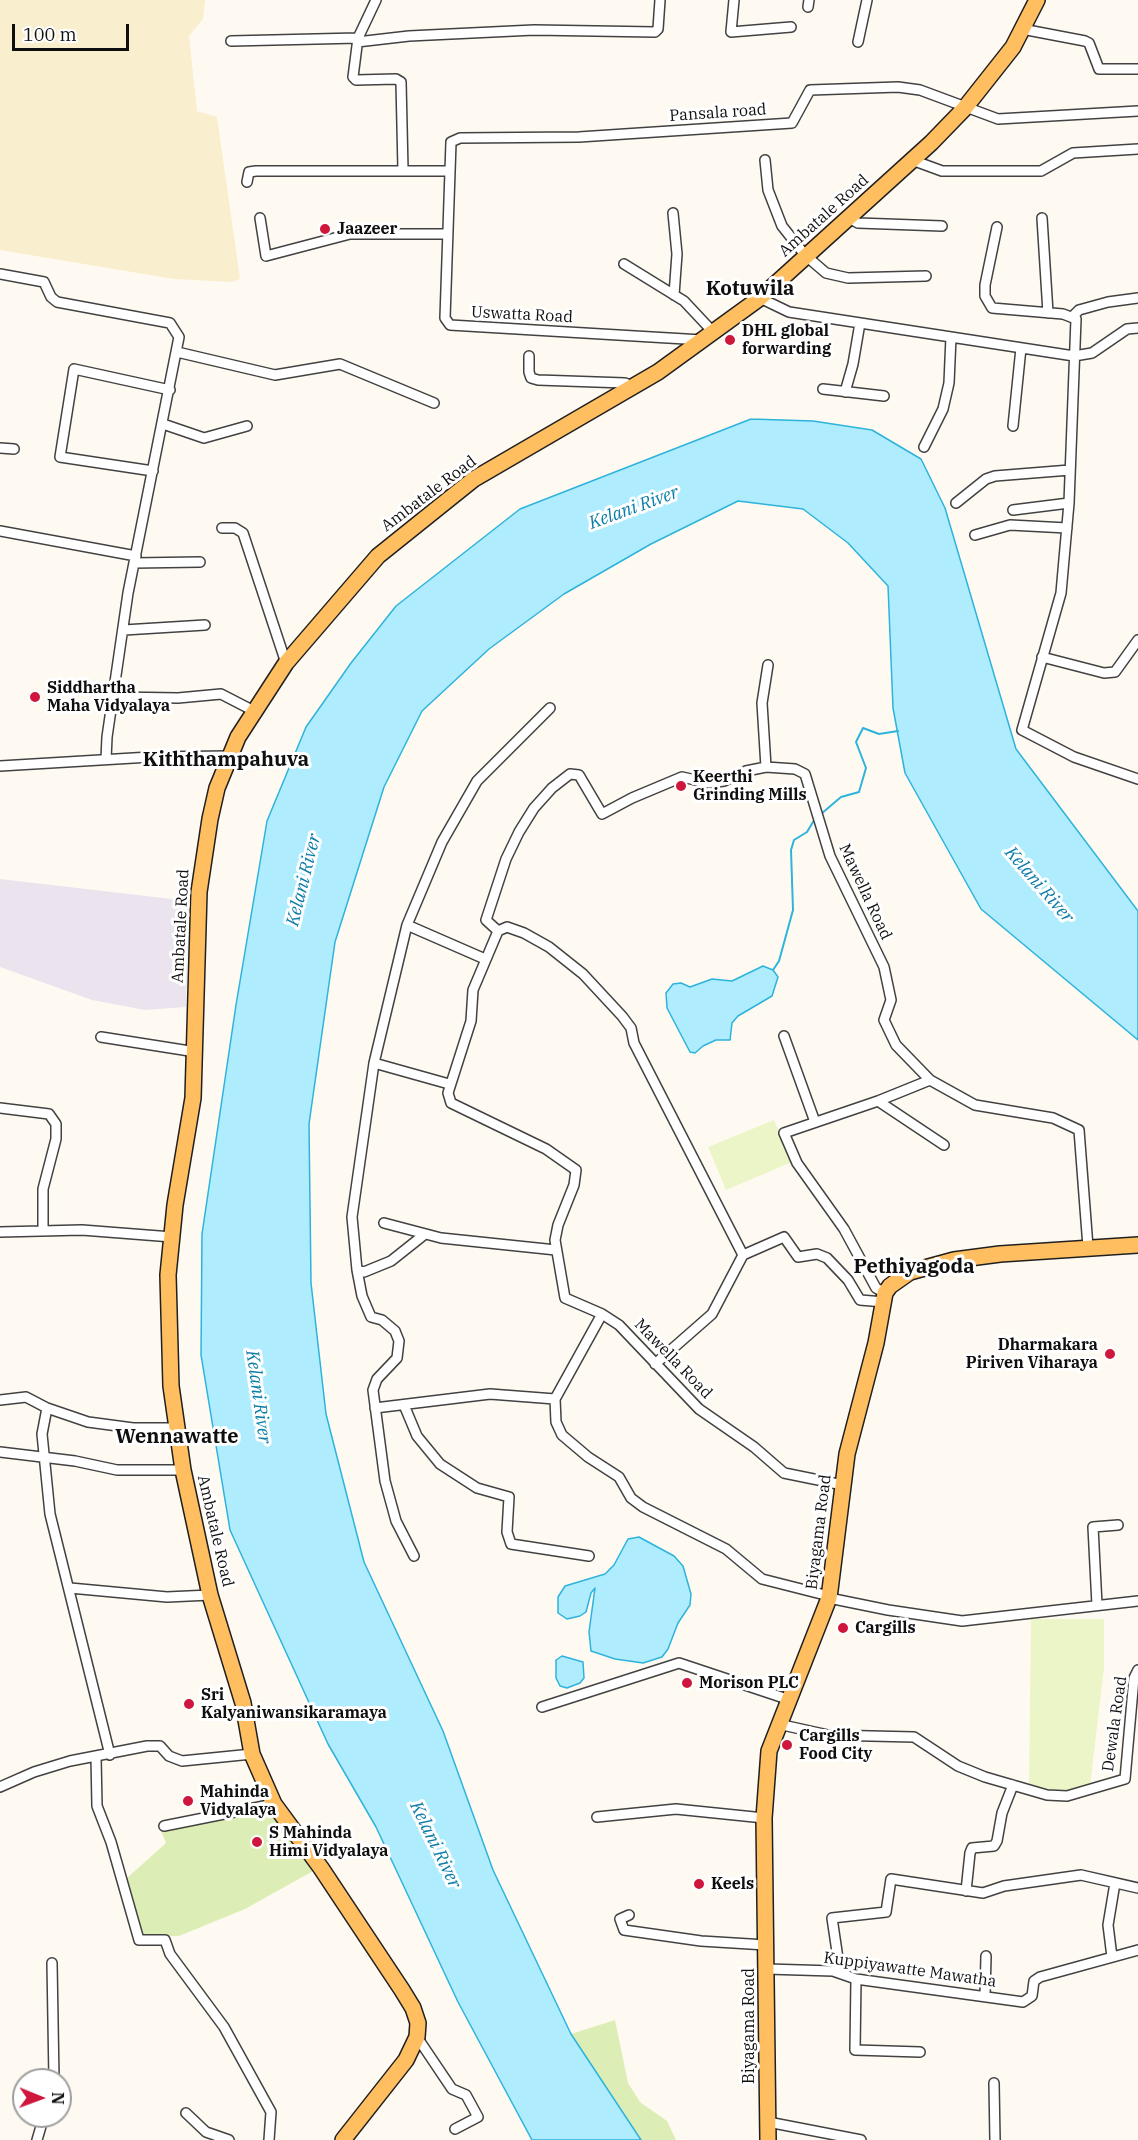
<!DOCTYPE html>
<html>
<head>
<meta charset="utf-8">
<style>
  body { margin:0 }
  #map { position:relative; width:1138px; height:2140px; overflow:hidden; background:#fffaf1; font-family:"IBM Plex Serif",serif }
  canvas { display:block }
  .north { position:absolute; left:12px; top:2068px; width:60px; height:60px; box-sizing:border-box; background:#fff; border:2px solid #9f9f9f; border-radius:50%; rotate:91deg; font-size:16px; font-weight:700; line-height:24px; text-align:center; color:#0f0f0f }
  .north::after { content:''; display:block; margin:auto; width:21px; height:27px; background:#cf173e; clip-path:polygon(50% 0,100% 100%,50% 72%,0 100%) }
  .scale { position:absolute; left:12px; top:24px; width:117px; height:27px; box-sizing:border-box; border:3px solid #0f0f0f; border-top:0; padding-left:8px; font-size:18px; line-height:21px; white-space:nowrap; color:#0f0f0f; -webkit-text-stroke:4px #fff; paint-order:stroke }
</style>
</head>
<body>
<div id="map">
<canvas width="1138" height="2140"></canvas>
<div class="north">N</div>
<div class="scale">100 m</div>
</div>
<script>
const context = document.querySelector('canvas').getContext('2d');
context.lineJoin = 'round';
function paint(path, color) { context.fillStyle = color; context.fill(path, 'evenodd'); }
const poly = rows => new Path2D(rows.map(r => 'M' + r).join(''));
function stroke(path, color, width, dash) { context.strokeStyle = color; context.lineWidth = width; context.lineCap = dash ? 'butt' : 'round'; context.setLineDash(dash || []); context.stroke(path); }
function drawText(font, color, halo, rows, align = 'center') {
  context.font = font + ' "IBM Plex Serif",serif'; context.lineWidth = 6; context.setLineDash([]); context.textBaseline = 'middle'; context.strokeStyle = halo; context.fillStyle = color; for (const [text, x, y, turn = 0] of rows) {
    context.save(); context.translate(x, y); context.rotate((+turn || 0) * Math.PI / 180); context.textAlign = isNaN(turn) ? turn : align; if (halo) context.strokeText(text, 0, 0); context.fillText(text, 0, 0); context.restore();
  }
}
const industrial = poly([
  [0,879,189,901,186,1007,145,1010,92,1000,0,967]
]);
const farmland = poly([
  [0,0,205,0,203,19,189,36,197,111,217,117,240,279,232,282,174,279,0,250]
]);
const green = poly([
  [270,1811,315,1870,245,1909,179,1936,144,1936,127,1878,166,1843,161,1831],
  [615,2020,628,2083,640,2102,667,2121,676,2140,641,2140,571,2034]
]);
const pitch = poly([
  [774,1120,792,1162,726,1190,708,1147],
  [1031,1619,1104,1619,1104,1668,1090,1786,1066,1792,1029,1786]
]);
const water = poly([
  [751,419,813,421,872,430,921,459,945,508,1016,749,1138,911,1138,1040,981,909,905,773,893,708,888,586,848,543,803,509,738,501,651,544,564,594,489,649,422,711,384,787,335,942,309,1124,311,1283,326,1414,364,1562,443,1731,493,1870,571,2034,641,2140,532,2140,458,2002,376,1827,328,1744,230,1530,201,1355,202,1234,236,1005,267,821,306,727,351,663,396,606,520,509,751,419],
  [763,966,773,970,778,977,772,996,738,1016,732,1023,730,1040,716,1040,703,1046,695,1053,690,1052,667,1008,666,993,673,984,681,983,690,987,712,979,732,981,763,966],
  [639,1537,674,1556,683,1566,691,1594,690,1605,678,1623,668,1649,662,1657,643,1663,615,1659,591,1651,589,1632,595,1588,591,1593,586,1612,580,1616,567,1619,558,1613,558,1597,565,1586,605,1574,614,1565,628,1539,639,1537],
  [562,1656,583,1662,584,1678,580,1683,567,1688,560,1686,556,1678,556,1660,562,1656]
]);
const stream = poly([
  [821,814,841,797,859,792,866,768,856,742,863,728,879,734,898,731],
  [773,970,779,961,793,910,791,850,794,840,807,832,816,817]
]);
const street = poly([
  [376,0,358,38,353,77,356,80,396,79,401,82,403,170],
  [734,0,731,32,791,27],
  [808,7,809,0],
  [1022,29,1085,41,1089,43,1099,69,1138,69],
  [231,41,358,38],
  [357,42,409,36,534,30,655,32,658,29,660,0],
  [858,42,867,0],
  [765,160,768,190,782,226,805,255,826,273,848,278,926,276],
  [912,160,942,171,1041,171,1073,153,1138,149],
  [247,182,249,172,256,171,449,171],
  [673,213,677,254,674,295],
  [260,218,266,256,350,234,448,234],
  [849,218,858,223,942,226],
  [1042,218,1048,313],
  [997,227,985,285,985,296,992,308,1063,314,1076,319,1069,503,1061,593,1022,730,1074,757,1138,779],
  [624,264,684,301,714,333],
  [0,274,44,282,51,297,57,302,170,323,179,337,128,593,107,737,106,759],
  [760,298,789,312,1074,356,1092,353,1127,329,1138,328],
  [1072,317,1079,310,1108,302,1138,298],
  [702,340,450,325,445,318,451,142,460,138,579,137,792,123,810,90,898,87,920,90,998,119,1138,111],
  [177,352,275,375,340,364,434,403],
  [529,356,529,372,531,378,538,380,625,383,632,386],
  [823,389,884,396],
  [845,392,853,364,860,323],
  [163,424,204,438,247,426],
  [1013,426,1021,348],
  [924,447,943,409,949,383,951,337],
  [0,448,14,449],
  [153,471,60,457,74,369,170,390],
  [956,503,986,479,995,476,1070,470],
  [1013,510,1069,503],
  [222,528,235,528,243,533,286,663],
  [0,531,136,556],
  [975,535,1010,525,1067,528],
  [134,563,200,562],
  [124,630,205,625],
  [1042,657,1104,673,1115,672,1138,640],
  [114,697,178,698,221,694,254,711],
  [0,766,150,757,228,756],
  [766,767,762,703,768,665],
  [407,925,485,959],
  [498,931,473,990,471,1021,448,1093,451,1103,546,1149,576,1170,574,1185,558,1225,555,1240,565,1298,602,1314,619,1325,699,1409,754,1447,784,1473,843,1485],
  [784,1036,815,1122],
  [101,1037,196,1052],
  [374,1063,449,1084],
  [878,1101,944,1145],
  [0,1108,49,1114,56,1124,56,1139,43,1189,43,1231],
  [384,1223,441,1238,556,1250],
  [0,1232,82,1230,172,1237],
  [743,1255,634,1043,631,1028,622,1016,583,974,549,947,524,933,507,927,498,931,486,920,506,859,519,832,534,808,552,788,570,774,579,775,602,814,632,798,682,777,709,783,724,781,746,771,766,767,795,769,805,774,830,856,884,967,891,1000,884,1020,896,1045,930,1080,975,1105,1053,1118,1079,1130,1088,1247],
  [357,1270,364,1272,391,1261,425,1234],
  [885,1293,876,1288,844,1229,797,1163,784,1133,878,1101,930,1080],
  [655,1364,712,1314,743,1255,784,1237,798,1257,817,1254,827,1258,848,1280,860,1300,884,1302],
  [555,1399,556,1422,562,1435,588,1457,619,1477,631,1498,643,1507,726,1549,762,1579,829,1596],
  [0,1400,26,1397,47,1408,88,1422,133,1428,175,1428],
  [404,1405,417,1436,440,1464,477,1488,509,1497,507,1532,511,1544,589,1556],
  [47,1408,42,1434,50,1514,110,1755],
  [375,1408,490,1394,555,1399,602,1314],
  [0,1452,75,1461,117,1470,183,1470],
  [414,1556,396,1521,385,1481,373,1390,377,1379,397,1358,399,1341,395,1331,382,1320,371,1317,362,1296,357,1270,352,1217,374,1063,407,925,442,842,477,781,550,708],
  [70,1588,167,1597,210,1595],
  [829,1598,888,1610,962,1621,1138,1601],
  [1097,1605,1093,1527,1118,1525],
  [542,1707,679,1663,790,1700],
  [778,1724,828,1735,914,1737,958,1766,985,1777,1047,1795,1067,1796,1125,1779,1134,1678,1138,1670],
  [96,1757,97,1806,111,1842,139,1940,165,1940,170,1954,224,2027,271,2112,269,2140],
  [0,1787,34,1772,70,1761,147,1746,160,1746,169,1756,182,1761,252,1754],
  [597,1817,676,1809,764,1818],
  [164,1826,274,1804],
  [966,1891,970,1853,972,1848,994,1846,997,1841,1002,1813,1013,1785],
  [629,1915,620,1919,624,1930,701,1941,766,1945],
  [1112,1957,1108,1925,1115,1883],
  [52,1963,54,2080],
  [767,1969,833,1971,856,1979,1023,2002,1032,1996,1034,1981,1040,1977,1138,1950],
  [840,1972,832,1918,886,1912,891,1879,983,1893,1004,1886,1081,1875,1138,1888],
  [856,1979,855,2050,920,2052],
  [985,1996,986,1956],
  [417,2037,452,2089,466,2095,478,2117,455,2129],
  [994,2083,995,2140],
  [186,2113,206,2132,229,2140],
  [768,2122,861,2140],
  [37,2140,44,2116]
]);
const primary = poly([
  [343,2140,406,2060,417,2037,418,2023,413,2008,402,1990,321,1868,274,1804,252,1754,243,1703,210,1595,183,1470,171,1386,168,1275,175,1205,193,1098,199,892,210,819,217,788,238,737,286,663,378,556,474,479,658,372,760,298,931,143,964,109,1013,47,1037,0],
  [768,2140,764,1818,769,1751,829,1598,847,1454,876,1343,885,1293,890,1286,910,1272,954,1260,1000,1254,1138,1245]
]);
const markers = [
  [325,229,6,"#cf173e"],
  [730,340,6,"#cf173e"],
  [35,697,6,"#cf173e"],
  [681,786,6,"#cf173e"],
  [1110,1354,6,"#cf173e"],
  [843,1628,6,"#cf173e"],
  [687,1683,6,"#cf173e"],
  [189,1704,6,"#cf173e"],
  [787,1745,6,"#cf173e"],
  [188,1801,6,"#cf173e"],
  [257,1842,6,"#cf173e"],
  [699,1884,6,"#cf173e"]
];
const streetNames = [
  ["Pansala road",718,113,-4],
  ["Ambatale Road",824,216,-42],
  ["Uswatta Road",522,315,3],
  ["Ambatale Road",429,494,-37],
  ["Mawella Road",865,892,65],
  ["Ambatale Road",181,926,-87],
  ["Mawella Road",673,1359,46],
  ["Ambatale Road",215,1531,77],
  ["Biyagama Road",819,1532,-83],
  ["Dewala Road",1115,1724,-82],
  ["Kuppiyawatte Mawatha",910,1970,8],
  ["Biyagama Road",749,2026,-90]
];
const poiNames = [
  ["Jaazeer",337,229],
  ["DHL global",742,331],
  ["forwarding",742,349],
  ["Siddhartha",47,688],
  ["Maha Vidyalaya",47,706],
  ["Keerthi",693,777],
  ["Grinding Mills",693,795],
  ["Dharmakara",1098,1345,"right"],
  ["Piriven Viharaya",1098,1363,"right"],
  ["Cargills",855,1628],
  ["Morison PLC",699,1683],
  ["Sri",201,1695],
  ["Kalyaniwansikaramaya",201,1713],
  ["Cargills",799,1736],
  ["Food City",799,1754],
  ["Mahinda",200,1792],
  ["Vidyalaya",200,1810],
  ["S Mahinda",269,1833],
  ["Himi Vidyalaya",269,1851],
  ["Keels",711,1884]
];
const waterNames = [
  ["Kelani River",634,508,-20],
  ["Kelani River",304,880,-76],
  ["Kelani River",1039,885,49],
  ["Kelani River",258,1397,82],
  ["Kelani River",435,1845,64]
];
const quarterNames = [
  ["Kotuwila",750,289],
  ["Kiththampahuva",226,760],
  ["Pethiyagoda",914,1267],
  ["Wennawatte",177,1437]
];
paint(industrial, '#ebe3ee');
paint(farmland, '#f9eecd');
paint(green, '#dceeb5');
paint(pitch, '#ecf5c8');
paint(water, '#afecfd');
stroke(water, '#2eb3dc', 1.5);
stroke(stream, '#2eb3dc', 2);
stroke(street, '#424242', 12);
stroke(primary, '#202020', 18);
stroke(street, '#fff', 9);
stroke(primary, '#ffbf61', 15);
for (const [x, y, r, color] of markers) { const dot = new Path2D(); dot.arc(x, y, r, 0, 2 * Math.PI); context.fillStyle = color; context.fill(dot); stroke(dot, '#fff', 2); }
drawText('16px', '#0f0f0f', '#fff', streetNames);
drawText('bold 16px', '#0f0f0f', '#fff', poiNames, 'left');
drawText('italic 18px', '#0a7ca7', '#fff', waterNames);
drawText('bold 20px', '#0f0f0f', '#fff', quarterNames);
</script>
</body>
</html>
